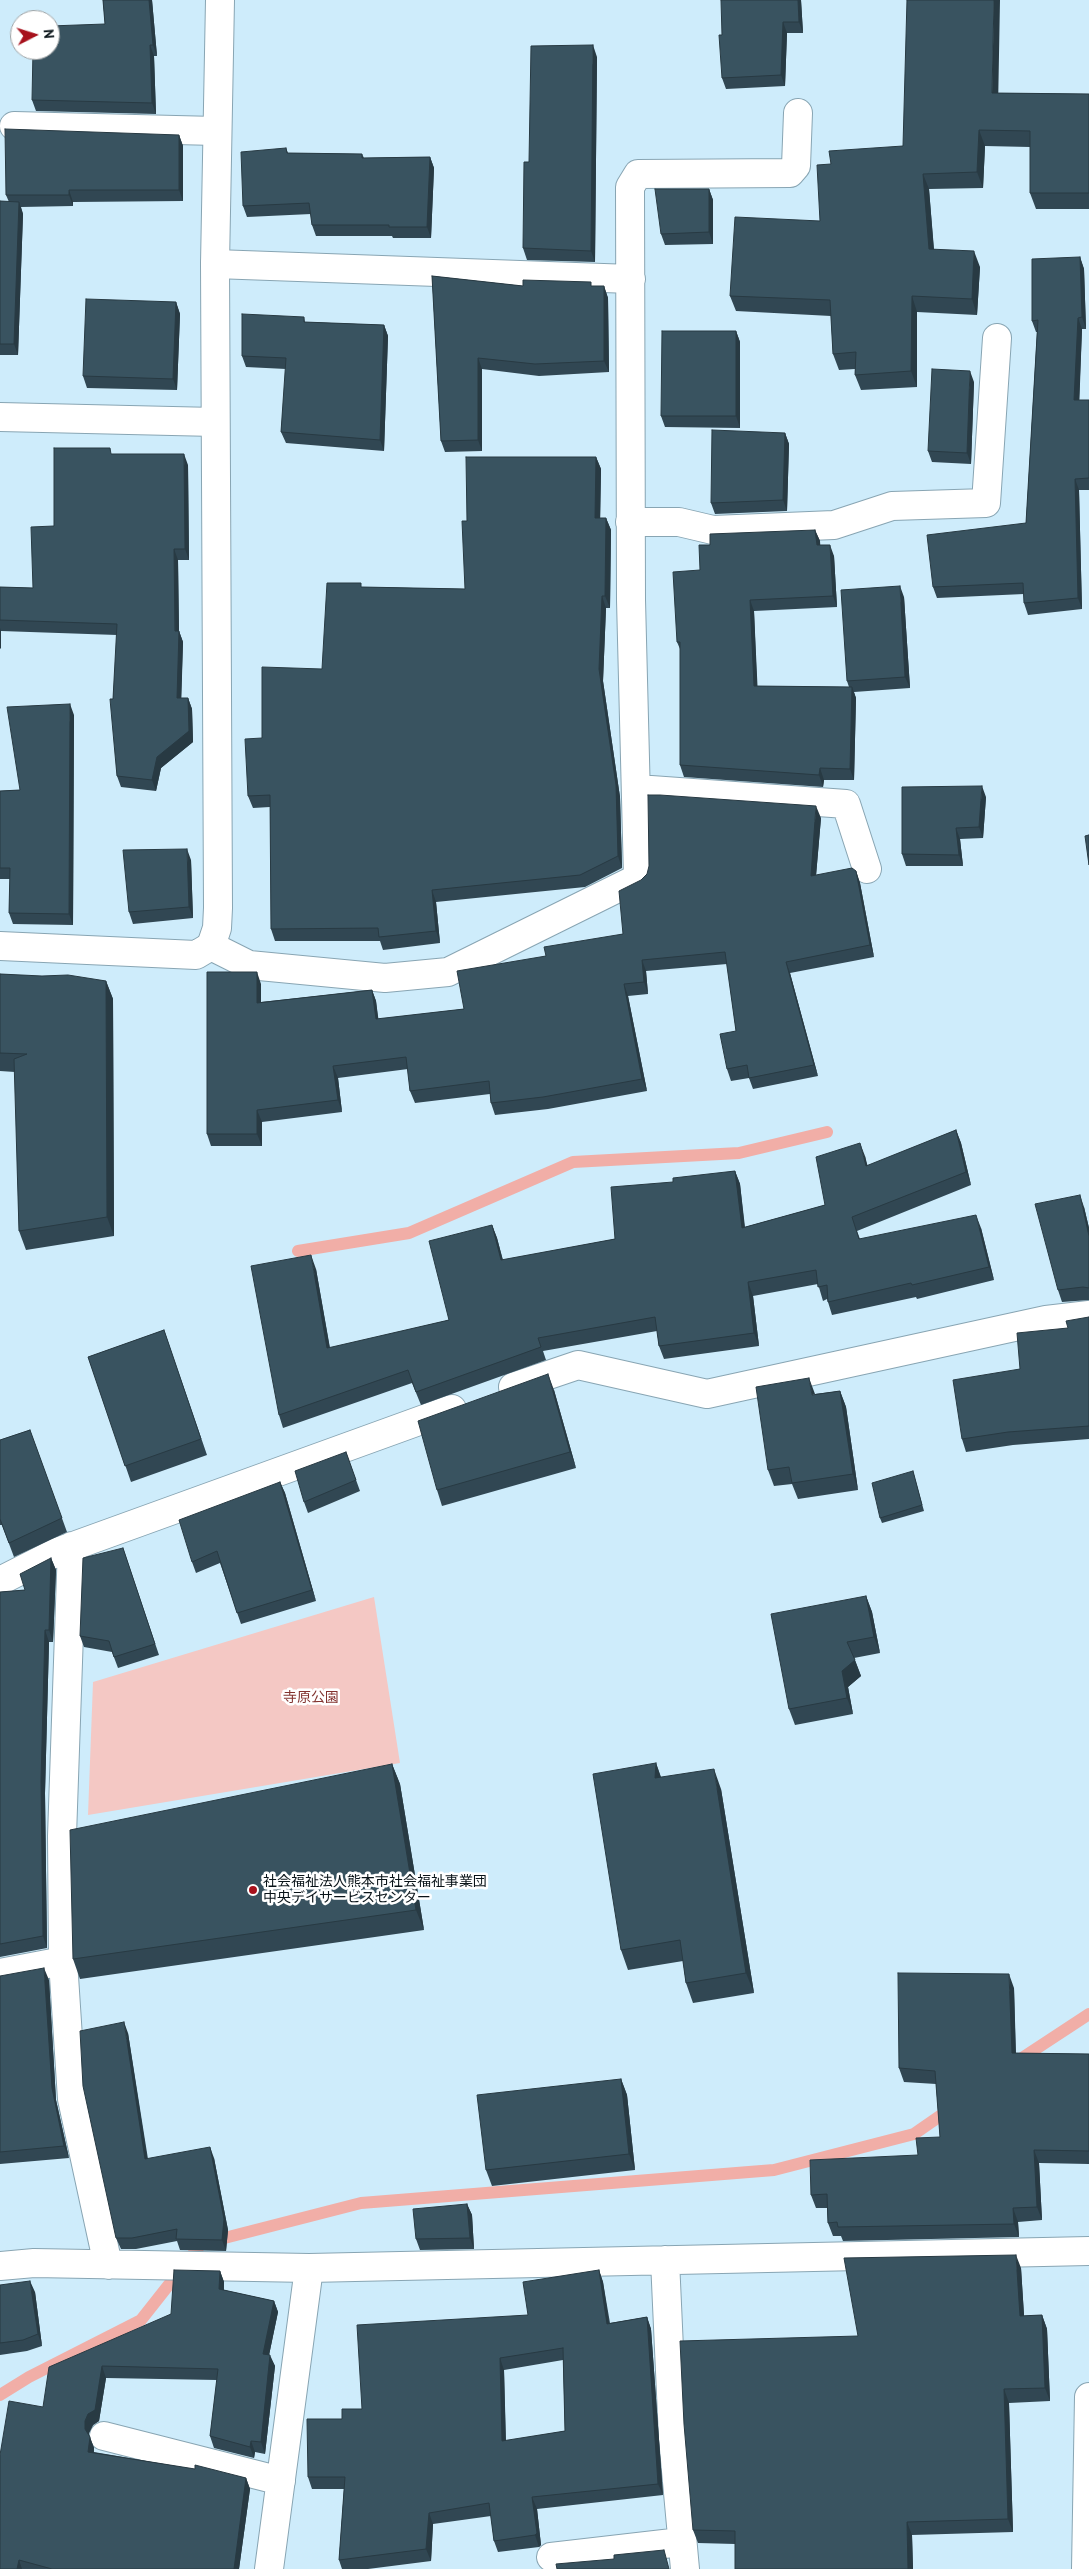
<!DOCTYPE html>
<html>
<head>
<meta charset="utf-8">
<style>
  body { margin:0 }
  #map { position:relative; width:1089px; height:2569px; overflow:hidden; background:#ceecfb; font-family:"PT Sans",sans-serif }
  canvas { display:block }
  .north { position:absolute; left:10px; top:10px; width:50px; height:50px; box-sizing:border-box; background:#fff; border:1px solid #9da1a3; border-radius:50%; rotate:85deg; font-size:14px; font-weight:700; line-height:20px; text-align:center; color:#091318 }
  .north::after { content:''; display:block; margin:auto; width:18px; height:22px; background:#a7111c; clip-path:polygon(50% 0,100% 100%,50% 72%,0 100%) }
</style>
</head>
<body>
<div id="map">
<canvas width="1089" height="2569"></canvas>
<div class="north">N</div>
</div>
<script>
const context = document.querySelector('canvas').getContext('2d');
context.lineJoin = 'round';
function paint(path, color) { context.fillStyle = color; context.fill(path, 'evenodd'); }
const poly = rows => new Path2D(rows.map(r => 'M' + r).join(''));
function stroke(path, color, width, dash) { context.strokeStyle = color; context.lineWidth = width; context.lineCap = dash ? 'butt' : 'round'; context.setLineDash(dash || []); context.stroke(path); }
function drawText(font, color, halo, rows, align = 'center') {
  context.font = font + ' "PT Sans","Noto Sans JP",sans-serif'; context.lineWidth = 5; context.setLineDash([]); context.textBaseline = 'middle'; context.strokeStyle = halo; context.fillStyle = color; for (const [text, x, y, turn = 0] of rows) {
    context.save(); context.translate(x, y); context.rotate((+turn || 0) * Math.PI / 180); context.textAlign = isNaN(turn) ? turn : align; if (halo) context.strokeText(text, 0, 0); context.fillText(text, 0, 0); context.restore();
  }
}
const green = poly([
  [374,1597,400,1763,88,1815,93,1682]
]);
const stream = poly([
  [298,1251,409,1233,573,1162,739,1153,827,1132],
  [1016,2062,1089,2014],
  [0,2395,29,2377,141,2320,201,2244,361,2203,774,2170,914,2134,953,2107]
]);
const minor = poly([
  [14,126,216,131],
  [215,264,631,279],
  [630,522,679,522,713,530,834,525,892,506,986,503,997,338],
  [637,789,846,804,867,869],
  [0,946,196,955,211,946,249,965,385,978,448,972,638,878,631,600,630,187,638,174,790,173,796,166,798,113],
  [513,1387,578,1365,707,1394,1046,1320,1089,1315],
  [72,1546,62,1836,63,1961,72,2099,108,2265],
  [0,1581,57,1552,452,1409],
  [0,1973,63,1961],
  [665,2260,673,2438,685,2569],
  [0,2266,34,2263,309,2268,1089,2251],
  [104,2436,281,2481],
  [551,2557,681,2542],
  [269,2569,309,2268],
  [1086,2569,1089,2397]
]);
const tertiary = poly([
  [0,417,215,422],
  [211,946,217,928,218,908,215,264,220,0]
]);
const wall = poly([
  [103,0,152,0,157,56,154,56,156,114,36,111,32,100,105,24],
  [801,0,803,33,787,33,785,86,726,89,722,78,722,35],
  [597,57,595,262,527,260,523,248,529,162],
  [998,93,1089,94,1089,209,1036,209,1030,193,1030,147,985,146,983,188,929,189,934,249,980,267,977,315,917,312,917,387,861,390,855,375,855,369,839,370,833,354,831,316,736,311,730,296,820,221,831,164,903,146],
  [179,135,183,146,183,201,73,202,73,206,21,207,23,214,18,355,0,355,0,201,9,202,6,195],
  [286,148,288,153,362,154,364,158,430,157,434,168,431,238,393,238,392,236,316,236,312,225,311,214,247,217,243,206],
  [709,189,713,200,713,244,665,245,661,234],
  [1080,257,1084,269,1086,329,1082,329,1079,400,1089,400,1089,490,1079,490,1082,609,1028,615,1024,603,1024,594,937,598,933,587,1026,523,1037,332,1036,332,1032,321],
  [432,276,523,286,604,286,608,298,609,372,539,376,482,369,482,451,445,452,441,441],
  [176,302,180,314,177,390,87,388,83,376],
  [304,317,305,322,384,325,388,336,384,451,286,443,281,432,286,369,246,367,242,356],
  [736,331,740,342,740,428,665,427,661,416],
  [974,382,971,464,932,462,928,451],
  [785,433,789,444,787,511,715,514,711,503],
  [113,454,188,465,189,560,178,560,179,631,183,642,181,698,188,698,192,709,193,742,161,768,156,791,121,787,117,776,113,699,117,635,1,631,0,649,0,587,33,588,54,526],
  [596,457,601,469,600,518,606,518,611,530,610,608,606,608,603,681,620,797,622,868,585,887,436,902,440,943,383,950,380,941,275,941,271,929,270,807,253,808,248,796,262,738,322,669,362,587,465,589,467,521],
  [815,530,820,541,820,545,834,556,837,607,754,611,757,686,849,687,847,681,904,597,910,688,854,692,856,698,854,780,824,780,823,787,684,777,680,765,680,649,677,642,700,570,710,545],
  [74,715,73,925,13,924,9,913,10,879,0,879,0,791,20,790],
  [986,797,983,838,960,839,963,866,906,866,902,854],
  [821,818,816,875,856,871,860,883,874,957,790,973,818,1076,753,1089,749,1078,731,1081,727,1069,736,1031,727,964,646,971,648,994,628,996,647,1091,548,1109,495,1115,491,1103,490,1094,415,1103,410,1091,408,1069,338,1078,342,1112,262,1122,262,1146,211,1146,207,1134,261,984,261,1002,372,990,376,1001,378,1019,464,1009,546,956,623,934],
  [191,860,193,918,133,924,129,912],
  [0,974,106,981,113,999,114,1236,26,1250,19,1231,15,1072,0,1071],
  [956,1130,961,1143,971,1185,857,1231,860,1239,981,1228,994,1280,917,1299,916,1297,832,1315,828,1302,827,1299,823,1301,818,1284,753,1296,759,1346,664,1359,659,1346,657,1331,543,1351,546,1360,421,1405,412,1383,283,1428,279,1415,316,1269,330,1348,449,1320,492,1225,497,1238,503,1260,615,1239,673,1182,735,1171,740,1184,745,1227,825,1205,865,1156,867,1166],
  [1084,1207,1089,1228,1089,1300,1062,1302,1058,1290],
  [1089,1317,1089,1439,1013,1445,966,1452,962,1439,1020,1369,1068,1328],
  [164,1330,207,1455,131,1482,88,1357],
  [554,1390,576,1468,442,1506,437,1490],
  [840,1391,846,1407,858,1490,798,1499,792,1484,774,1486,768,1470,815,1394],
  [30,1430,67,1532,14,1557,2,1525,0,1525,0,1440],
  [346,1452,360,1491,308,1513,304,1502],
  [913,1471,924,1511,882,1523,880,1518],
  [280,1482,285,1493,316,1601,241,1624,220,1563,196,1573,192,1562],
  [123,1548,159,1655,118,1668,112,1652,84,1647,80,1636],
  [51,1558,56,1570,53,1642,49,1642,45,1793,47,1948,0,1957,0,1592,25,1590],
  [866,1596,872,1612,880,1653,854,1658,861,1676,848,1687,853,1714,795,1725,789,1709],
  [656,1763,661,1777,721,1789,754,1993,693,2003,686,1983,683,1961,628,1970,621,1950],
  [392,1764,400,1784,424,1930,80,1979,73,1959],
  [0,1976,49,1980,56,2100,69,2158,0,2164],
  [1014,1988,1016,2053,1089,2054,1089,2164,1039,2163,1042,2220,1018,2222,1019,2237,843,2241,841,2236,833,2236,828,2223,827,2208,816,2208,811,2195,918,2155,940,2137,936,2084,904,2082,899,2068],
  [128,2033,148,2159,214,2158,228,2230,226,2251,180,2250,177,2241,136,2249,121,2249,116,2238],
  [621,2079,627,2095,635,2170,492,2186,486,2170],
  [467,2204,472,2215,474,2249,420,2250,416,2239],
  [1021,2268,1024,2316,1042,2315,1047,2329,1050,2401,1009,2403,1013,2532,912,2535,913,2569,735,2569,735,2544,698,2543,693,2530,858,2336],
  [599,2270,603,2282,610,2323,647,2317,651,2329,663,2495,537,2509,541,2545,539,2547,498,2552,494,2541,491,2516,433,2524,431,2561,368,2569,342,2569,339,2560,344,2489,312,2489,308,2477,362,2409,528,2315],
  [563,2360,565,2431,506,2441,504,2370],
  [220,2271,224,2282,224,2290,274,2301,278,2312,269,2355,275,2366,265,2454,255,2452,254,2458,214,2448,210,2436,217,2380,106,2378,99,2421,93,2425,89,2433,89,2435,94,2448,94,2452,246,2478,250,2489,239,2569,0,2569,43,2407,171,2314],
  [0,2285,35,2292,42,2346,27,2351,0,2355]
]);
const shadedWall = poly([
  [149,0,152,0,157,56,153,45],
  [798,0,801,0,803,33,799,22],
  [994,0,1000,0,998,109,992,93],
  [783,22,787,33,785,86,781,75],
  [150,45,154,56,156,114,152,103],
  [593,45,597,57,595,262,591,251],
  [979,130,985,146,983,188,977,172],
  [179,135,183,146,183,201,179,190],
  [430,157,434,168,431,238,427,227],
  [923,174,929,189,935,265,929,249],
  [709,189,713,200,713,244,709,232],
  [69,190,73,202,73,206,69,195],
  [19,202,23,214,18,355,14,344],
  [974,251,980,267,977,315,972,299],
  [1080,257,1084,269,1086,329,1082,317],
  [604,286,608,298,609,372,604,361],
  [912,296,917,312,917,387,911,371],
  [176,302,180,314,177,390,173,379],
  [1078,318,1082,329,1079,411,1074,400],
  [384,325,388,336,384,451,380,440],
  [736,331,740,342,740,428,736,416],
  [478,358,482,369,482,451,478,440],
  [970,371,974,382,971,464,967,453],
  [785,433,789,444,787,511,783,500],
  [184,454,188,465,189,560,185,549],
  [596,457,601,469,600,530,595,518],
  [1075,479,1079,490,1082,609,1078,598],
  [606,518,611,530,610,608,605,596],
  [815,530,820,541,821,556,817,545],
  [830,545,834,556,837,607,833,596],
  [174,549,178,560,179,635,179,631,183,642,181,710,177,698],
  [900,586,904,597,910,688,905,677],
  [602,596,606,608,603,681,620,797,622,868,618,856,599,669],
  [750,600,754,611,758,697,754,686],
  [0,628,1,631,1,649,0,648],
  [852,687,856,698,854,780,850,769],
  [188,698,192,709,193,742,161,768,156,791,152,780,157,757],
  [70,704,74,715,73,925,69,914],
  [820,768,824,780,823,787,819,775],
  [982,786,986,797,983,838,979,827],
  [816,806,821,818,815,888,811,876],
  [956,828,960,839,963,866,959,855],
  [187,849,191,860,193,918,189,907],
  [856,871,860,883,874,957,870,945],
  [432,890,436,902,440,943,436,931],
  [642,960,646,971,648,994,644,982],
  [786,962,790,973,818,1076,814,1065],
  [257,972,261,984,261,1015,257,1003],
  [106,981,113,999,114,1236,107,1217],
  [624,984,628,996,647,1091,642,1079],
  [372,990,376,1001,380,1031,376,1019],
  [333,1066,338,1078,342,1112,338,1100],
  [257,1110,262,1122,262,1146,257,1134],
  [956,1130,961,1143,971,1185,966,1172],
  [860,1143,865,1156,871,1179,866,1166],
  [735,1171,740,1184,746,1241,742,1228],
  [1080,1195,1084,1207,1089,1228,1089,1236],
  [976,1215,981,1228,994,1280,989,1267],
  [492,1225,497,1238,506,1273,501,1260],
  [311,1255,316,1269,332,1361,327,1348],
  [748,1282,753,1296,759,1346,754,1333],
  [548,1374,554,1390,576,1468,570,1452],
  [809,1378,815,1394,812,1395],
  [840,1391,846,1407,858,1490,853,1474],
  [280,1482,285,1493,316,1601,312,1590],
  [51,1558,56,1570,53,1642,49,1630],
  [866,1596,872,1612,880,1653,874,1637],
  [45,1630,49,1642,45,1793,47,1948,43,1936,41,1781],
  [855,1660,861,1676,848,1687,853,1714,847,1698,842,1671],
  [656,1763,663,1784,655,1778],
  [392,1764,400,1784,424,1930,416,1910],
  [714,1769,721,1789,754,1993,746,1973],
  [44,1968,49,1980,56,2100,69,2158,64,2146,52,2088],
  [1009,1974,1014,1988,1016,2066,1012,2053],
  [124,2022,128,2033,149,2170,145,2159],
  [621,2079,627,2095,635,2170,629,2154],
  [210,2147,214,2158,228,2230,226,2251,222,2240],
  [1034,2150,1039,2163,1042,2220,1037,2207],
  [467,2204,472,2215,474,2249,470,2238],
  [1013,2208,1018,2222,1019,2237,1014,2224],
  [1016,2255,1021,2268,1025,2330,1020,2316],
  [599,2270,603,2282,611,2336,607,2324],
  [220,2271,224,2282,223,2301,219,2289],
  [30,2281,35,2292,42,2346,38,2334],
  [274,2301,278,2312,267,2365,263,2354],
  [1042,2315,1047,2329,1050,2401,1045,2388],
  [647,2317,651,2329,663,2495,658,2484],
  [270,2355,275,2366,265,2454,261,2442],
  [500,2358,504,2370,506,2453,502,2441],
  [102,2366,106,2378,99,2421,93,2425,89,2433,89,2441,85,2429,85,2421,88,2414],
  [1004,2389,1009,2403,1013,2532,1008,2519],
  [90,2437,94,2448,92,2463,88,2452],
  [251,2441,255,2452,254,2458,250,2447],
  [246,2478,250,2489,239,2569,234,2569],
  [532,2497,537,2509,541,2545,539,2547,535,2535],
  [429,2513,433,2524,431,2561,426,2549],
  [907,2522,912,2535,913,2569,908,2569],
  [19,2560,22,2569,17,2569]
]);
const building = poly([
  [103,0,149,0,153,45,150,45,152,103,32,100,33,50,50,50,50,26,105,24,103,0],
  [721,0,798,0,799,22,783,22,781,75,722,78,719,35,722,35,721,0],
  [907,0,994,0,992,93,1089,94,1089,193,1030,193,1030,131,979,130,977,172,923,174,929,249,974,251,972,299,912,296,911,371,855,375,856,352,833,354,830,300,730,296,735,217,820,221,817,165,831,164,829,151,903,146,907,0],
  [593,45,591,251,523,248,524,162,529,162,531,46,593,45],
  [5,129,179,135,179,190,69,190,69,195,6,195,5,129],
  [286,148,287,153,362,154,362,158,430,157,427,227,389,227,389,225,312,225,309,203,243,206,241,152,286,148],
  [655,189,709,189,709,232,661,234,655,189],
  [0,201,19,202,14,344,0,344,0,201],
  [1080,257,1082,317,1078,318,1074,400,1089,400,1089,478,1075,479,1078,598,1024,603,1023,583,933,587,927,535,1026,523,1038,320,1032,321,1032,259,1080,257],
  [432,276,523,286,523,280,591,282,591,286,604,286,604,361,535,364,478,358,478,440,441,441,432,276],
  [86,299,176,302,173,379,83,376,86,299],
  [242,314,304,317,304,322,384,325,380,440,281,432,286,358,242,356,242,314],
  [662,331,736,331,736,416,661,416,662,331],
  [932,369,970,371,967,453,928,451,932,369],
  [712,430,785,433,783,500,711,503,712,430],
  [54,448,110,448,111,454,184,454,185,549,174,549,175,631,179,631,177,698,188,698,189,731,157,757,152,780,117,776,110,699,113,699,117,624,0,620,0,587,33,588,31,527,54,526,54,448],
  [466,457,596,457,595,518,606,518,605,596,602,596,599,669,616,785,618,856,580,875,432,890,436,931,379,937,378,928,271,929,270,795,248,796,245,739,262,738,262,667,322,669,327,583,361,583,361,587,465,589,462,521,467,521,466,457],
  [815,530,817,545,830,545,833,596,750,600,754,686,852,687,850,769,820,768,819,775,680,765,680,642,677,642,673,572,700,570,699,545,710,545,710,534,815,530],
  [900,586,905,677,847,681,841,590,900,586],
  [70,704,69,914,9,913,10,868,0,868,0,791,20,790,7,707,70,704],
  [982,786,979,827,956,828,959,855,902,854,902,787,982,786],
  [648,795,660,795,816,806,811,876,852,868,856,871,870,945,786,962,814,1065,749,1078,747,1065,727,1069,720,1034,736,1031,725,952,642,960,644,982,624,984,642,1079,543,1097,491,1103,489,1081,410,1091,406,1057,333,1066,338,1100,257,1110,257,1134,207,1134,207,972,257,972,257,1003,372,990,376,1019,464,1009,457,971,546,956,544,947,623,934,619,891,641,880,647,874,649,866,648,795],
  [1089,835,1089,865,1085,836,1089,835],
  [187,849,189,907,129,912,123,850,187,849],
  [0,974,42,976,68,975,106,981,107,1217,19,1231,14,1059,27,1054,0,1053,0,974],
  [956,1130,966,1172,852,1217,859,1239,976,1215,989,1267,912,1285,911,1283,828,1302,827,1285,818,1287,816,1270,748,1282,754,1333,659,1346,655,1317,538,1338,541,1347,416,1392,408,1370,279,1415,251,1266,311,1255,327,1348,332,1347,449,1320,429,1241,492,1225,501,1260,615,1239,611,1187,673,1182,673,1178,735,1171,742,1228,825,1205,816,1157,860,1143,866,1166,956,1130],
  [1080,1195,1089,1236,1089,1288,1083,1287,1058,1290,1035,1204,1080,1195],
  [1089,1317,1089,1426,1008,1432,962,1439,953,1380,1020,1369,1017,1333,1068,1328,1066,1321,1089,1317],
  [164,1330,201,1439,125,1466,88,1357,164,1330],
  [548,1374,570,1452,437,1490,418,1421,548,1374],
  [809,1378,812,1395,840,1391,853,1474,792,1483,789,1467,768,1470,756,1387,809,1378],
  [30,1430,62,1518,9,1543,0,1519,0,1440,30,1430],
  [346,1452,356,1480,304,1502,295,1471,346,1452],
  [913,1471,922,1505,880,1518,872,1483,913,1471],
  [280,1482,312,1590,237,1613,217,1551,192,1562,179,1520,280,1482],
  [123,1548,155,1644,114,1657,109,1641,80,1636,83,1558,123,1548],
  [51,1558,49,1630,45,1630,41,1781,43,1936,0,1944,0,1592,25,1590,20,1574,51,1558],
  [866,1596,874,1637,847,1642,855,1660,842,1671,847,1698,789,1709,771,1614,866,1596],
  [656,1763,655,1778,714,1769,746,1973,686,1983,680,1940,621,1950,593,1774,656,1763],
  [392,1764,416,1910,73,1959,70,1830,392,1764],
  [44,1968,52,2088,64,2146,0,2152,0,1976,44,1968],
  [898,1973,1009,1974,1012,2053,1089,2054,1089,2151,1034,2150,1037,2207,1013,2208,1014,2224,838,2227,837,2222,828,2223,827,2194,811,2195,810,2160,918,2155,916,2138,940,2137,935,2071,899,2068,898,1973],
  [124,2022,145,2159,210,2147,224,2219,222,2240,176,2239,177,2229,132,2238,116,2238,83,2086,80,2031,124,2022],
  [621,2079,629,2154,486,2170,477,2095,621,2079],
  [467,2204,470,2238,416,2239,413,2209,467,2204],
  [1016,2255,1020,2316,1042,2315,1045,2388,1004,2389,1008,2519,907,2522,908,2569,735,2569,735,2531,693,2530,684,2424,680,2341,858,2336,844,2258,1016,2255],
  [174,2270,220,2271,219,2289,274,2301,263,2354,270,2355,261,2442,251,2441,250,2447,210,2436,218,2369,102,2366,95,2410,88,2414,85,2421,85,2429,90,2437,88,2452,195,2469,195,2465,246,2478,234,2569,52,2569,19,2560,17,2569,0,2569,0,2455,9,2401,43,2407,49,2367,171,2314,174,2270],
  [599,2270,607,2324,647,2317,658,2484,532,2497,537,2533,535,2535,494,2541,489,2503,429,2513,426,2549,339,2560,345,2477,308,2477,307,2419,342,2419,342,2409,362,2409,357,2325,528,2315,523,2282,599,2270],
  [563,2348,565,2431,502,2441,500,2358,563,2348],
  [30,2281,38,2334,23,2340,0,2343,0,2285,30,2281],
  [664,2550,669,2569,557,2569,556,2564,614,2559,614,2555,664,2550]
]);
const markers = [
  [253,1890,5,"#a7111c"]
];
const parkNames = [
  ["寺原公園",311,1698]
];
const poiNames = [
  ["社会福祉法人熊本市社会福祉事業団",263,1882],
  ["中央デイサービスセンター",263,1898]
];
paint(green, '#f4c8c4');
stroke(stream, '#f1aea7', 12);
stroke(minor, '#88a5b3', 30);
stroke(tertiary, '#88a5b3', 30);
stroke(minor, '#fff', 28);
stroke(tertiary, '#fff', 28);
paint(wall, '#314753');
paint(shadedWall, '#283a43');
paint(building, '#395360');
stroke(building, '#283a43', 1);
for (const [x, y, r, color] of markers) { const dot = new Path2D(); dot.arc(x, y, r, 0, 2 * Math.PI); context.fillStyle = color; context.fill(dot); stroke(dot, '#fff', 2); }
drawText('14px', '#82332f', '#fff', parkNames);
drawText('14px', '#091318', '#fff', poiNames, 'left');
</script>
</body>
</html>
